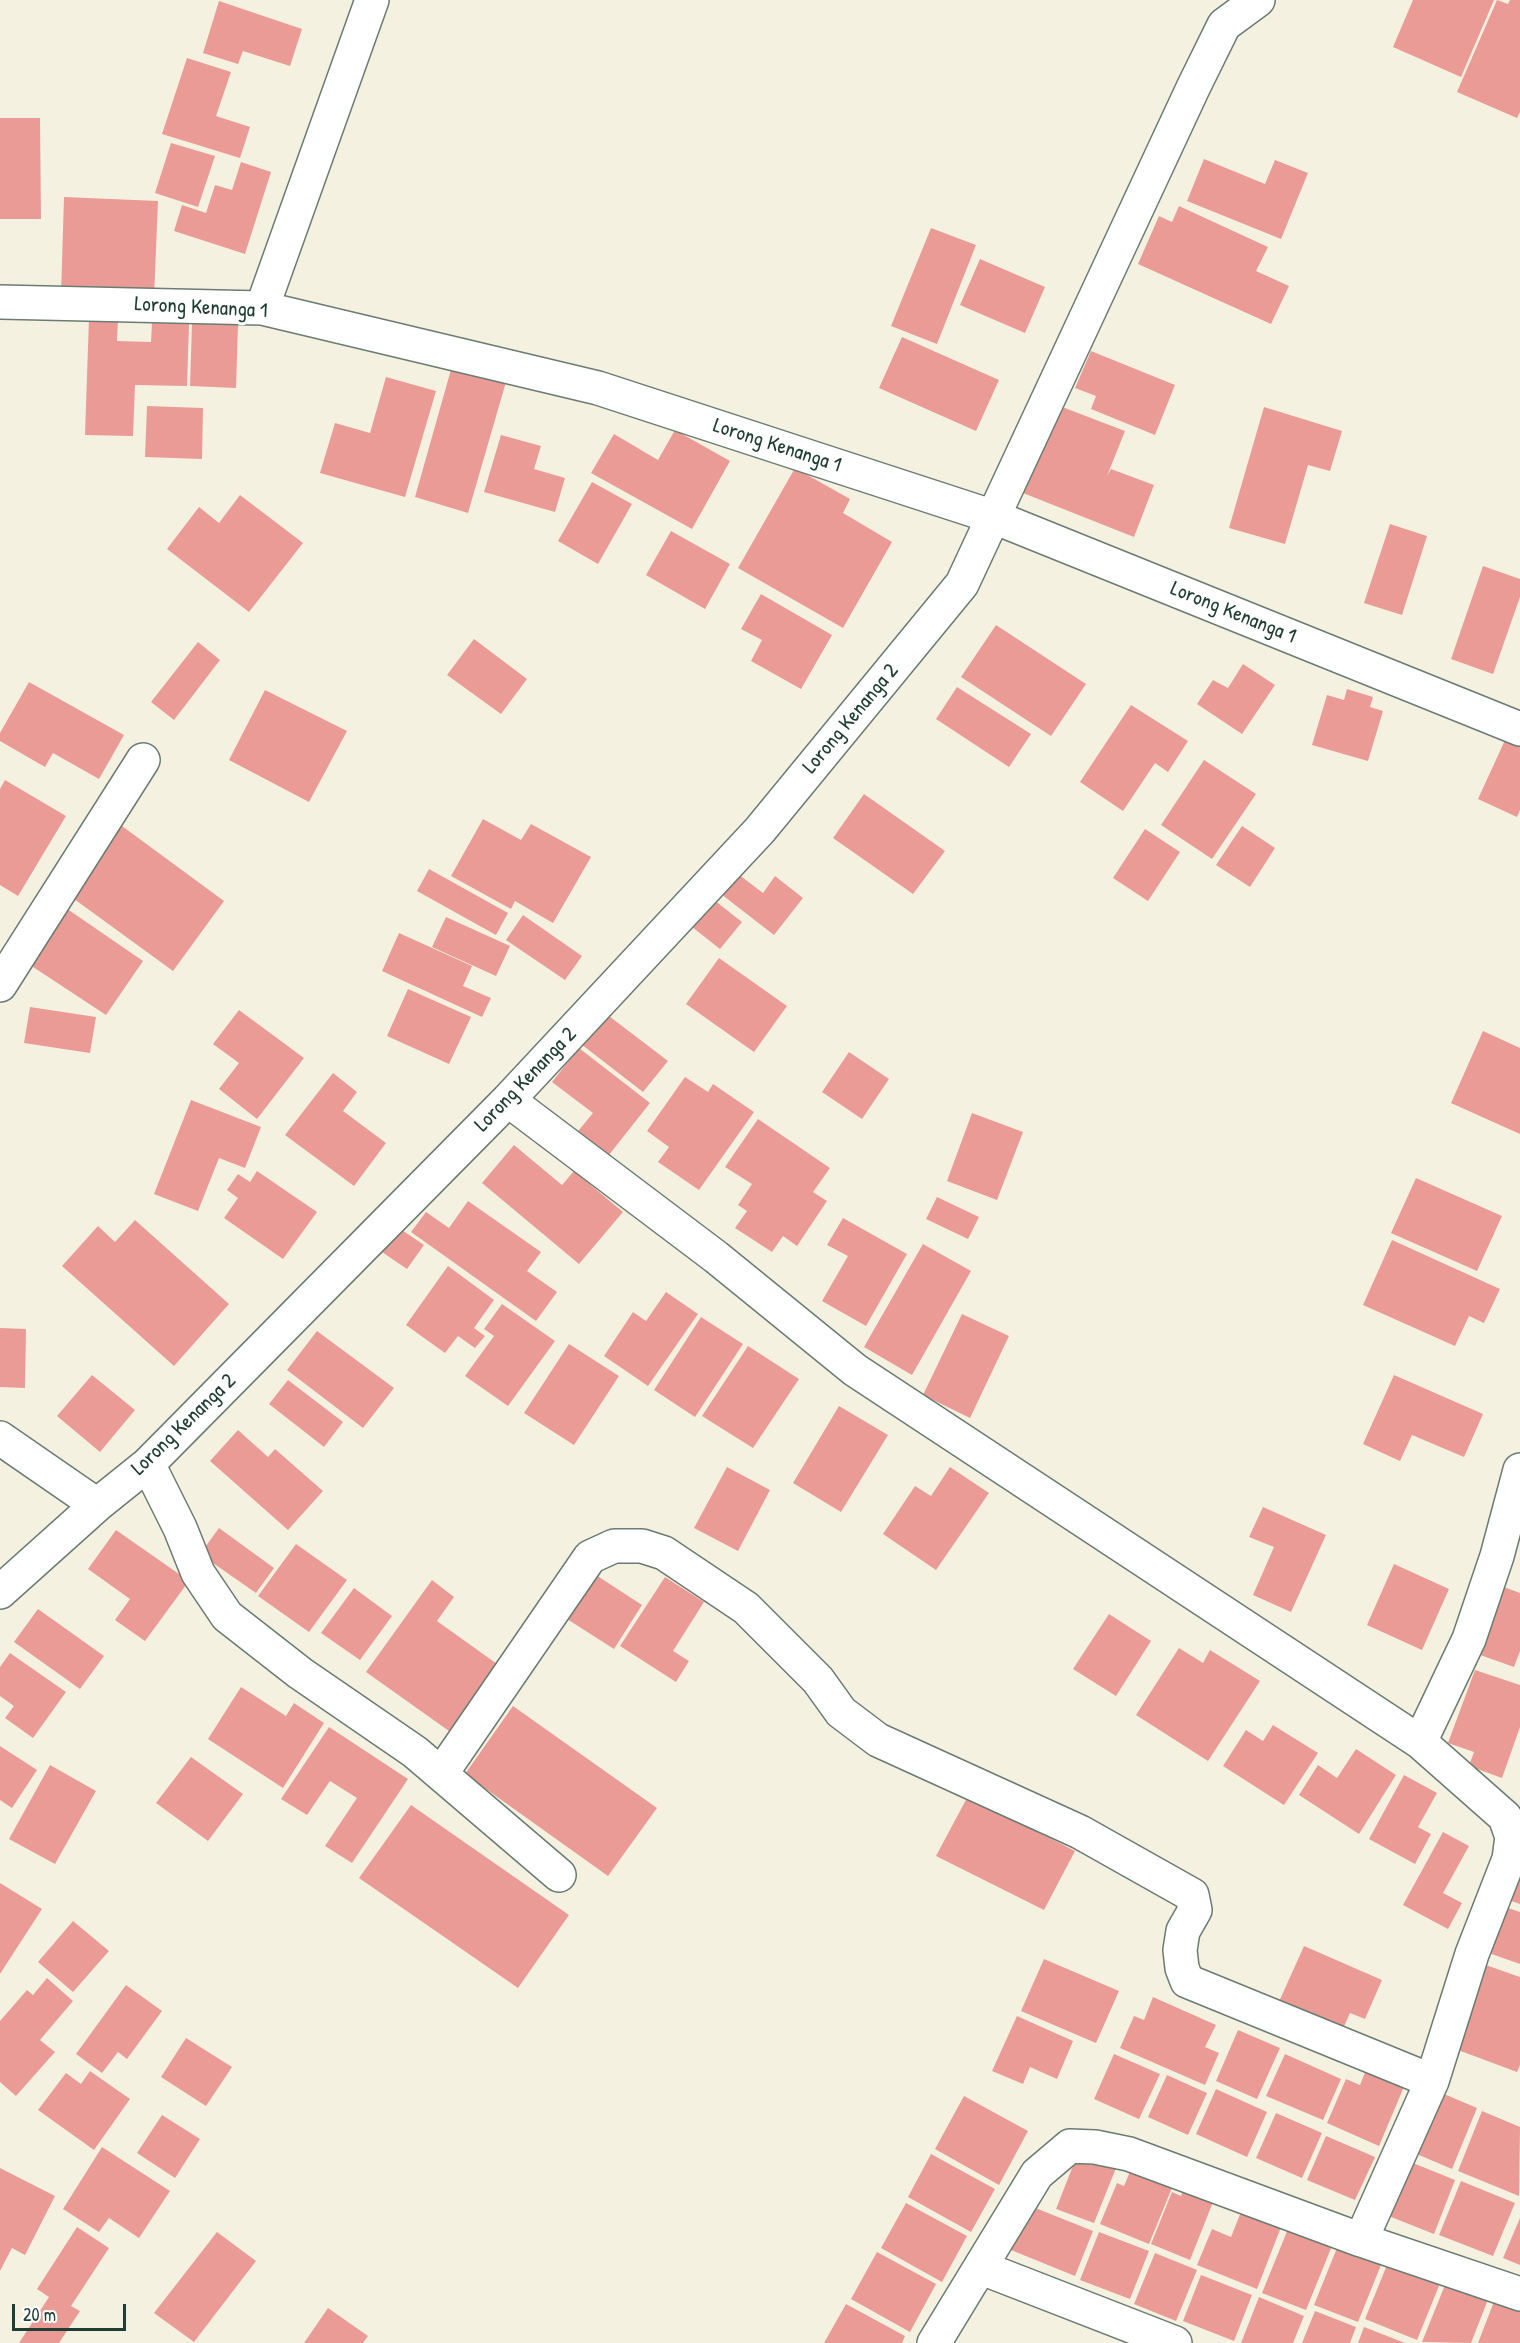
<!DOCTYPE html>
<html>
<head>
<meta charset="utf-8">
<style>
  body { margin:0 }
  #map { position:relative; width:1520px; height:2343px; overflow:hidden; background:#f5f1e1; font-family:"Patrick Hand",sans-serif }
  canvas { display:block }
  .scale { position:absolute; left:12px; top:2304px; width:114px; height:27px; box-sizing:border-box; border:3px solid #1f3d34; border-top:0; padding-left:8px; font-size:18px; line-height:21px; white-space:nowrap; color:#1f3d34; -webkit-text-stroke:4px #fff; paint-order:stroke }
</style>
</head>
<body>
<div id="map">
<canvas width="1520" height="2343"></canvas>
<div class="scale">20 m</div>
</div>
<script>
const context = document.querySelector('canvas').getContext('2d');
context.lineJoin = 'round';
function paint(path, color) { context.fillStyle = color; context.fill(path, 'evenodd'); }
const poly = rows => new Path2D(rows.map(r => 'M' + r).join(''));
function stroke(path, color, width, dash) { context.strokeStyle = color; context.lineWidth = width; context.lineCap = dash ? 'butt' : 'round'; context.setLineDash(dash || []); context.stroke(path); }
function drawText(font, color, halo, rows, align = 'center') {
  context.font = font + ' "Patrick Hand",sans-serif'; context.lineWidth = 6; context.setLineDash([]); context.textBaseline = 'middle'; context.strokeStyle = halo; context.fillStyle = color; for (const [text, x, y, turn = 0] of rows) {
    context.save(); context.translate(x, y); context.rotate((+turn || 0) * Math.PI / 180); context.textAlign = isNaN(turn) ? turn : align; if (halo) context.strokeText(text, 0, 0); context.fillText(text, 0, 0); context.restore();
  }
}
const building = poly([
  [1413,0,1494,0,1461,77,1393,47],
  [1497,0,1508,4,1510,0,1520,0,1520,112,1517,118,1457,92],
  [219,1,302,29,290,66,243,51,238,64,203,53],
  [187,58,231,72,216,116,250,127,240,158,162,134],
  [0,118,40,118,41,219,0,219],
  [171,143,215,156,198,207,155,193],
  [1204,159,1265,184,1275,160,1308,173,1281,239,1187,201],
  [241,162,271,172,245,254,174,231,182,205,206,213,215,185,232,190],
  [64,197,158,201,154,298,61,295],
  [1179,206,1268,247,1256,271,1289,286,1271,324,1138,264,1159,216,1172,222],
  [931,228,976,245,937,344,891,326],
  [980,259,1045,287,1025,333,960,305],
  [89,318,118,319,117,341,151,342,152,323,189,324,187,386,135,385,133,436,85,435],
  [192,323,238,325,236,388,190,386],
  [902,337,999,380,976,431,879,388],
  [1091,351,1175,385,1155,435,1091,409,1096,396,1075,388],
  [454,359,508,375,468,513,415,497],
  [386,377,436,391,405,497,320,473,335,423,370,433],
  [1057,405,1125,431,1107,476,1111,469,1154,485,1134,537,1023,493],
  [147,406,203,408,202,459,145,457],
  [1264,407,1342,431,1330,471,1308,465,1285,544,1229,528],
  [675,430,730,461,692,529,591,473,614,434,658,460],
  [501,435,541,446,534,469,565,478,555,512,484,492],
  [795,468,850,499,843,513,892,542,843,628,738,568],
  [592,482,632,504,598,564,558,541],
  [240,495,303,543,249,612,167,549,199,507,219,523],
  [1390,524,1427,536,1402,615,1364,603],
  [671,531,730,564,705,609,646,575],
  [1483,566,1520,579,1520,597,1493,674,1451,659],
  [761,594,832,635,801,689,751,661,762,640,741,629],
  [996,625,1086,684,1051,736,961,677],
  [474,639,527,679,501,714,447,675],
  [198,642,220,660,174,720,151,702],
  [1243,664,1275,685,1242,734,1197,704,1213,680,1228,688],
  [29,682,124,735,99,779,53,753,45,767,0,741,0,733],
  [957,687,1031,734,1009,767,936,719],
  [1347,689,1373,697,1370,707,1383,711,1368,761,1312,745,1327,695,1344,700],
  [265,690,347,731,309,802,229,760],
  [1131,705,1188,741,1168,772,1155,763,1123,811,1080,782],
  [1506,738,1520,745,1520,810,1517,817,1478,799],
  [1204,760,1256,794,1212,859,1161,825],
  [5,780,66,816,18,896,0,885,0,789],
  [864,794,945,851,913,894,833,838],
  [483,819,521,840,531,824,591,857,553,923,515,901,511,909,451,876],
  [122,826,224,901,173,971,70,896],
  [1242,826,1275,848,1250,887,1216,865],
  [1145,829,1180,852,1148,901,1113,878],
  [429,869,508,913,496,935,417,891],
  [738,874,763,893,775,876,803,898,774,935,721,894],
  [709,896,742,922,720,949,687,923],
  [63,906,143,961,106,1015,24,961],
  [523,915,582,956,565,980,506,940],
  [446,917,510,946,496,976,432,947],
  [399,933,472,966,463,986,491,998,482,1017,382,971],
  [719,958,787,1006,754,1052,686,1004],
  [408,989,471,1017,449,1064,387,1036],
  [30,1007,96,1017,90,1053,24,1043],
  [239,1010,304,1058,257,1119,219,1089,239,1063,213,1044],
  [605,1013,668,1061,643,1092,581,1044],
  [1483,1031,1520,1048,1520,1134,1451,1103],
  [579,1048,650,1103,605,1160,574,1136,593,1113,552,1082],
  [849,1052,889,1079,862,1119,822,1092],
  [333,1073,357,1092,343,1111,386,1143,354,1186,285,1135],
  [685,1077,708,1092,713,1084,754,1112,699,1190,658,1162,669,1147,647,1131],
  [191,1100,261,1127,245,1168,219,1158,198,1211,154,1194],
  [972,1113,1023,1132,997,1200,947,1181],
  [758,1119,830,1168,813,1192,827,1201,797,1246,783,1236,772,1252,735,1228,747,1211,738,1205,752,1184,725,1167],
  [514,1145,562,1185,574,1171,623,1212,579,1264,482,1183],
  [257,1171,317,1212,283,1259,224,1218,238,1198,227,1190,238,1174,250,1182],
  [1416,1178,1502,1216,1477,1271,1391,1233],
  [937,1197,979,1217,968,1239,926,1219],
  [468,1201,541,1252,527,1271,557,1292,536,1321,411,1232,426,1212,449,1228],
  [843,1218,907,1254,866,1326,822,1301,848,1256,827,1245],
  [135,1220,229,1304,174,1366,62,1266,98,1226,115,1242],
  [399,1228,424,1245,407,1269,382,1252],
  [1392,1240,1500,1289,1484,1323,1469,1316,1455,1346,1363,1305],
  [923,1244,971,1271,912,1375,864,1347],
  [448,1266,494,1300,474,1328,485,1336,475,1348,458,1336,445,1353,406,1325],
  [666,1292,698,1314,648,1386,604,1356,633,1312,646,1321],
  [502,1304,555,1341,508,1406,465,1376,494,1336,484,1329],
  [962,1314,1009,1336,970,1418,923,1395],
  [701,1317,743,1344,695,1417,654,1390],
  [0,1328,26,1329,25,1388,0,1387],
  [317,1331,394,1388,363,1428,287,1370],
  [569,1344,619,1376,574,1445,524,1413],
  [748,1346,799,1379,753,1448,702,1416],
  [92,1375,135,1410,100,1452,57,1416],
  [1394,1375,1483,1414,1464,1457,1412,1435,1400,1461,1363,1444],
  [288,1380,343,1422,324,1447,269,1404],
  [839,1406,888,1435,841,1512,793,1483],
  [238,1430,268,1457,275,1449,323,1491,288,1530,210,1461],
  [727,1467,770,1490,738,1551,694,1528],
  [950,1467,989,1493,936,1570,883,1534,915,1486,931,1496],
  [1263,1507,1326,1535,1291,1612,1253,1595,1274,1547,1249,1537],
  [219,1528,274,1568,256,1593,200,1554],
  [116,1530,189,1581,145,1641,115,1620,130,1599,88,1569],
  [296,1544,347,1580,309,1632,258,1596],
  [1394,1564,1449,1589,1422,1650,1367,1625],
  [596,1575,642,1605,614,1649,567,1619],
  [665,1577,704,1602,673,1651,689,1661,676,1682,620,1646],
  [432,1580,454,1597,437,1621,497,1664,449,1731,366,1672],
  [1493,1583,1520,1593,1520,1651,1514,1667,1469,1651],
  [354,1588,392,1616,360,1660,321,1633],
  [38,1609,104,1656,80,1689,14,1642],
  [1109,1614,1151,1641,1116,1696,1073,1669],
  [1179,1648,1203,1663,1210,1650,1260,1681,1208,1761,1136,1715],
  [10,1653,66,1692,33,1738,5,1718,14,1706,0,1696,0,1667],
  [1475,1670,1520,1685,1520,1727,1502,1778,1469,1766,1474,1752,1448,1743],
  [241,1687,286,1716,294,1703,324,1723,283,1788,208,1739],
  [513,1706,657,1808,608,1876,465,1774],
  [1273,1725,1318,1753,1284,1805,1223,1766,1246,1730,1263,1741],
  [329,1727,408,1779,352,1863,325,1846,357,1798,330,1781,307,1815,281,1799],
  [0,1746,37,1770,12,1808,0,1800],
  [1356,1749,1396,1775,1359,1834,1299,1795,1318,1765,1337,1778],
  [191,1757,243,1794,208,1841,156,1803],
  [50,1765,96,1791,55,1864,9,1839],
  [1404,1775,1437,1793,1418,1827,1431,1834,1415,1864,1369,1839],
  [968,1796,1075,1851,1044,1910,936,1856],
  [411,1805,569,1915,518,1988,359,1878],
  [1443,1832,1469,1846,1443,1893,1462,1903,1448,1929,1403,1905],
  [1520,1848,1520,1904,1500,1897],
  [0,1883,42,1909,0,1974],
  [1499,1905,1520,1912,1520,1964,1483,1951],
  [73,1921,109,1951,73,1992,38,1962],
  [1304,1946,1382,1980,1365,2019,1350,2013,1342,2031,1278,2004],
  [1044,1959,1119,1991,1096,2043,1021,2011],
  [1480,1963,1520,1977,1520,2065,1517,2072,1450,2047],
  [47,1978,73,2001,40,2040,55,2052,16,2096,0,2082,0,2021,27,1990,33,1995],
  [126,1985,162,2011,127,2059,118,2052,102,2073,76,2054],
  [1153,1997,1216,2025,1205,2047,1219,2053,1205,2085,1120,2048,1134,2016,1144,2020],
  [1017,2016,1073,2041,1057,2079,1030,2067,1023,2084,992,2071],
  [1238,2030,1280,2048,1257,2099,1216,2081],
  [186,2038,232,2067,206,2106,161,2077],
  [1114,2054,1160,2074,1139,2119,1094,2099],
  [1285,2054,1341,2079,1323,2120,1266,2096],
  [1368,2065,1406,2082,1379,2146,1327,2123,1346,2079,1360,2085],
  [90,2071,130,2099,94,2150,38,2110,66,2073,81,2084],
  [1167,2075,1207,2093,1188,2135,1148,2117],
  [1216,2089,1267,2112,1247,2157,1196,2134],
  [1437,2091,1477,2108,1452,2169,1412,2152],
  [964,2096,1028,2131,999,2185,935,2149],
  [1482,2111,1520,2127,1519,2196,1458,2171],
  [1276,2113,1322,2133,1302,2178,1256,2158],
  [162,2115,200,2139,175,2178,137,2153],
  [1326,2136,1375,2157,1355,2200,1307,2180],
  [102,2147,170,2191,139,2238,109,2218,99,2232,63,2209],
  [1078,2153,1116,2168,1094,2223,1056,2209],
  [931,2154,995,2189,971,2232,908,2197],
  [1408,2161,1455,2180,1434,2234,1386,2215],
  [1134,2162,1176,2178,1149,2244,1100,2224,1117,2183,1124,2186],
  [0,2168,55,2196,25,2255,12,2248,0,2271],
  [1187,2180,1217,2192,1190,2260,1151,2244,1172,2192,1181,2196],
  [1461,2181,1515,2203,1493,2256,1439,2235],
  [906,2203,967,2236,942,2282,881,2248],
  [1028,2205,1093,2231,1075,2276,1011,2250],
  [1243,2207,1283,2222,1257,2289,1197,2265,1212,2229,1231,2237],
  [1520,2218,1520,2265,1503,2258],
  [1290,2224,1334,2241,1306,2310,1262,2293],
  [77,2227,109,2248,71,2306,80,2311,59,2343,19,2343,49,2297,37,2289],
  [217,2232,256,2261,194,2342,154,2313],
  [1099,2232,1149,2251,1130,2299,1080,2280],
  [1339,2243,1383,2260,1358,2322,1314,2305],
  [877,2252,936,2284,910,2332,851,2299],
  [1155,2253,1197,2270,1176,2321,1134,2304],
  [1389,2260,1441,2281,1417,2340,1365,2319],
  [1201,2275,1252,2295,1234,2341,1183,2321],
  [1447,2280,1489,2297,1471,2343,1422,2342],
  [1259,2297,1304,2316,1293,2343,1241,2343],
  [1495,2299,1520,2309,1520,2343,1478,2343],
  [846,2304,905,2336,902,2343,824,2343],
  [328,2308,368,2336,363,2343,304,2343],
  [1315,2311,1356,2327,1350,2343,1302,2343],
  [1364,2327,1405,2343,1358,2343]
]);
const street = poly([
  [0,302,262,308,598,388,994,517,1520,729],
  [262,308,372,0],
  [0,985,143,760],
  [508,1100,716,1257,855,1370,1420,1742,1505,1817,1512,1837,1509,1859,1472,1954,1432,2081,1361,2240],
  [0,1438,97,1505],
  [148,1464,180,1528,198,1573,227,1616,300,1673,415,1752,559,1875],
  [0,1592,97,1505,148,1464,508,1100,760,830,962,584,1193,88,1224,25,1258,0],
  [1420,1742,1469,1639,1497,1556,1520,1470],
  [441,1774,590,1557,614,1546,642,1546,664,1553,746,1608,818,1680,841,1712,878,1740,1080,1832,1192,1895,1195,1910,1183,1931,1180,1950,1182,1968,1187,1981,1432,2081],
  [982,2268,1175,2343],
  [934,2343,1037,2174,1070,2146,1095,2147,1129,2154,1361,2240,1520,2294]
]);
const streetNames = [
  ["Lorong Kenanga 1",201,308,3],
  ["Lorong Kenanga 1",777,446,18],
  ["Lorong Kenanga 1",1233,613,22],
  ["Lorong Kenanga 2",851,719,-50],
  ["Lorong Kenanga 2",526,1080,-46],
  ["Lorong Kenanga 2",184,1425,-44]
];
paint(building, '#ea9b95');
stroke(street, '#6a7c71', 36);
stroke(street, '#fff', 33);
drawText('21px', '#1f3d34', '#fff', streetNames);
</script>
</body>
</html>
